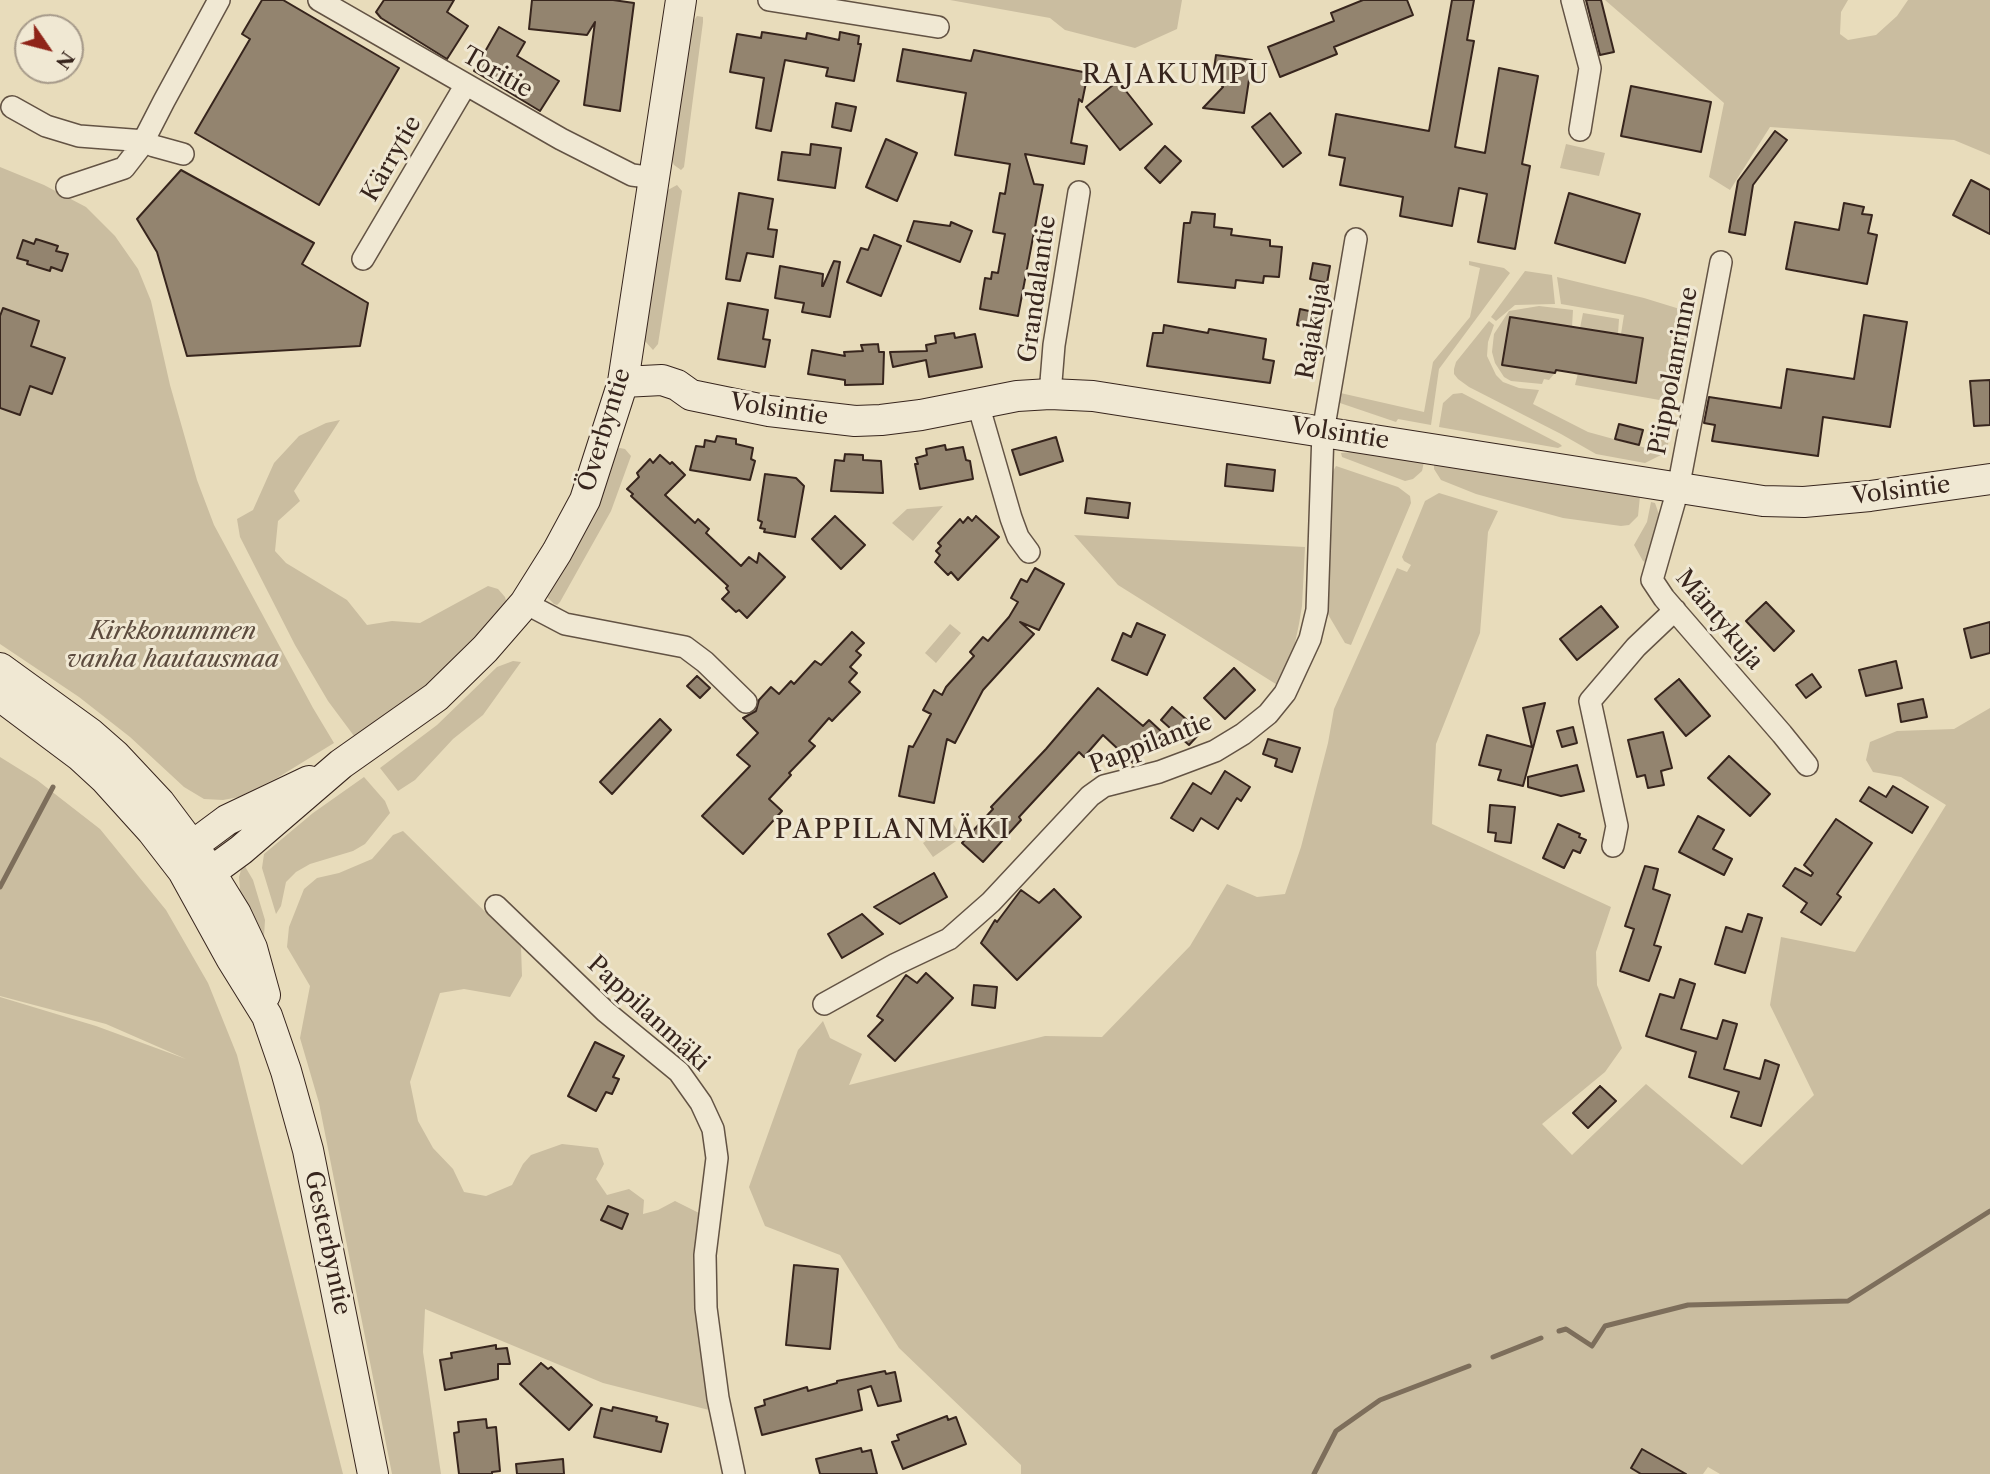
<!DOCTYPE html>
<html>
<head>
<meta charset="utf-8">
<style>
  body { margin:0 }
  #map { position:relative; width:1990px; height:1474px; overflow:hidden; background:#e8dcbb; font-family:"Libre Caslon Text",serif }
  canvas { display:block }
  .north { position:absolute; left:14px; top:14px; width:70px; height:70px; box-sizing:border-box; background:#f0e8d3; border:2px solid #a69a8a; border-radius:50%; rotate:125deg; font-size:19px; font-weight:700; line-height:28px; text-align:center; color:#37251d }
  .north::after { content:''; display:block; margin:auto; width:24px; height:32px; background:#8f2418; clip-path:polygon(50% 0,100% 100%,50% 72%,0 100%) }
</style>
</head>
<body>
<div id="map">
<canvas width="1990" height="1474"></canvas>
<div class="north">N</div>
</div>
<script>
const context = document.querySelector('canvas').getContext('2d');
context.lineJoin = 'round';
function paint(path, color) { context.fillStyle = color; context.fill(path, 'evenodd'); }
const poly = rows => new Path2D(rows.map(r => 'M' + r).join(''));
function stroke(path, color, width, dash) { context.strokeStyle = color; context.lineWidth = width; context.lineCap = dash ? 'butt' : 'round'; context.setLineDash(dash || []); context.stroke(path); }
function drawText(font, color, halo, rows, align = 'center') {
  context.font = font + ' "Libre Caslon Text",serif'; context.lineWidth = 6; context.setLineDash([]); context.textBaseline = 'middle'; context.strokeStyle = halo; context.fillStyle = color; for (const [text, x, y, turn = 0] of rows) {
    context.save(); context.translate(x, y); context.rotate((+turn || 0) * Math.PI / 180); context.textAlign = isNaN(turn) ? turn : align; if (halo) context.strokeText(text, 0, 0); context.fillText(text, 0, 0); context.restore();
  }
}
const green = poly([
  [950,0,1182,0,1177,29,1135,48,1065,30,1050,18],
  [1605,0,1848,0,1841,12,1840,34,1848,40,1876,35,1897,16,1908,0,1990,0,1990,155,1954,140,1770,127,1730,190,1709,177,1724,103],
  [697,16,703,17,703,22,684,167,681,170,674,165,671,158,691,25],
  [1566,144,1605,153,1599,176,1560,168],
  [0,167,44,185,86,207,115,236,138,269,151,301,170,385,197,480,214,525,313,708,334,743,277,778,239,797,223,800,204,799,184,787,130,737,79,697,0,644],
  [677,185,682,191,658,344,653,350,644,340,642,330,666,191],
  [1469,261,1504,268,1510,273,1439,369,1431,425,1398,419,1396,422,1337,402,1336,392,1424,412,1433,362,1470,317,1480,268,1469,265],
  [1525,271,1552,275,1555,304,1515,305,1496,321,1491,317],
  [1557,277,1644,298,1683,310,1690,314,1692,322,1672,416,1669,419,1663,417,1665,401,1575,385,1578,373,1636,382,1643,338,1621,334,1624,315,1561,304],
  [1539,306,1573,310,1572,327,1510,317,1502,365,1555,373,1549,380,1544,379,1542,384,1511,381,1504,377,1495,363,1492,352,1494,334,1509,311],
  [1583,313,1619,319,1618,334,1580,328],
  [1489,321,1494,325,1488,342,1487,356,1496,375,1503,382,1519,388,1539,390,1533,404,1588,432,1657,451,1662,431,1669,431,1671,435,1665,453,1645,463,1596,454,1561,434,1469,387,1458,379,1454,374,1454,369,1456,362],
  [1462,393,1560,444,1562,446,1558,448,1439,427,1443,403,1453,394],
  [340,420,294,491,300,501,278,521,275,551,286,563,347,600,367,625,392,621,420,623,488,586,498,589,505,597,507,604,443,673,406,704,357,740,328,701,295,645,240,537,237,519,253,510,274,463,299,436,326,423],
  [620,448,625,449,631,456,611,511,560,602,557,605,554,604,546,596,615,450],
  [1353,448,1424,462,1422,471,1413,479,1405,481,1342,457,1341,453,1351,452],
  [1434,463,1640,496,1638,516,1629,525,1621,526,1563,518,1476,494,1441,480,1434,469],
  [1336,466,1398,487,1410,496,1411,503,1351,645,1345,643,1326,611,1331,475],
  [1439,493,1498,511,1488,532,1480,633,1436,744,1432,824,1611,907,1596,952,1597,985,1622,1048,1605,1072,1542,1124,1572,1155,1646,1084,1742,1165,1814,1095,1770,1005,1781,937,1855,952,1946,805,1901,777,1873,772,1866,760,1870,742,1897,731,1954,729,1990,708,1990,1474,1720,1474,1708,1467,1703,1474,1021,1474,1021,1465,899,1348,840,1255,765,1226,749,1187,798,1050,823,1021,830,1038,862,1054,849,1085,1045,1036,1102,1037,1190,946,1227,884,1257,897,1285,894,1301,847,1328,743,1334,709,1397,568,1407,572,1411,565,1404,561,1402,557,1425,501],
  [1651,502,1655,503,1661,520,1647,563,1643,561,1634,545,1647,522],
  [943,506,913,541,892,523,907,509],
  [1074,535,1305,547,1302,606,1299,624,1292,657,1279,686,1118,585],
  [950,624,961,633,936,663,925,653],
  [513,661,521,662,483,715,453,739,415,780,398,791,380,768,437,725,497,667],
  [0,757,37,780,100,829,166,910,208,983,237,1055,343,1474,0,1474,0,997,96,1026,186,1059,106,1024,0,996],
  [364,777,385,801,390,813,365,844,353,851,310,864,296,872,286,882,281,906,276,914,262,868,264,854,313,813],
  [952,822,962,837,933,857,923,843],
  [403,831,521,947,522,976,510,997,464,989,440,993,410,1082,418,1121,433,1148,453,1169,464,1192,486,1196,512,1185,523,1164,531,1155,562,1144,598,1148,604,1164,596,1179,607,1195,629,1189,644,1200,643,1214,658,1210,675,1201,701,1214,713,1411,603,1383,425,1309,423,1352,441,1474,392,1474,319,1103,300,1038,310,986,287,947,289,927,304,889,317,878,339,873,372,859,393,835],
  [243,863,253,880,265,920,264,937,259,939,241,901,239,877]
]);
const stream = poly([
  [0,887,53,787],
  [1559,1331,1566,1329,1592,1346,1605,1326,1688,1305,1848,1301,1990,1211],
  [1493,1357,1541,1338],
  [1314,1474,1336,1431,1380,1400,1469,1366]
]);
const building = poly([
  [262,0,283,0,399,68,319,205,195,133,250,39,242,34,262,0],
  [384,0,454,0,447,12,468,26,447,59,381,18,376,12,384,0],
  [532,0,613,0,634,3,620,111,584,105,595,22,587,35,529,29,532,0],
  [1363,0,1407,0,1413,15,1334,47,1337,54,1280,77,1268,47,1334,21,1331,13,1363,0],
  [1452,0,1474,0,1467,40,1474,41,1455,147,1485,153,1499,68,1538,76,1522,164,1530,166,1515,249,1478,242,1487,194,1459,188,1452,226,1400,216,1403,197,1340,185,1345,158,1329,155,1336,114,1429,131,1452,0],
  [1586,0,1601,0,1614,52,1600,55,1586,0],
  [499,27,525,42,517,56,559,81,540,111,474,71,499,27],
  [762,32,806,39,807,33,839,40,840,32,859,36,858,44,861,44,854,81,826,76,828,68,785,60,771,131,756,128,764,78,730,72,737,34,761,38,762,32],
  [903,49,971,61,974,50,1088,73,1082,102,1079,99,1071,143,1087,146,1084,164,1025,154,1034,184,1043,185,1018,316,980,309,985,278,991,279,992,272,998,273,1005,234,993,232,1000,193,1005,194,1010,164,955,155,966,93,897,81,903,49],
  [1216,55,1252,60,1244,113,1203,108,1223,87,1213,76,1216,55],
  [1118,81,1152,124,1120,150,1086,107,1118,81],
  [1631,86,1711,102,1701,152,1621,136,1631,86],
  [836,103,856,107,851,131,832,127,836,103],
  [1270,113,1301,153,1283,167,1252,127,1270,113],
  [1775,131,1787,140,1753,185,1745,235,1729,232,1738,181,1775,131],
  [886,139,917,153,897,201,866,187,886,139],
  [811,144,841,148,835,188,778,180,782,152,810,155,811,144],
  [1165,146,1181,161,1160,183,1145,168,1165,146],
  [181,170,314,243,302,264,368,303,360,346,187,356,157,252,137,219,181,170],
  [1971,180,1990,190,1990,234,1953,215,1971,180],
  [739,193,773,199,768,229,777,230,773,257,747,253,740,281,726,279,739,193],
  [1569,193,1640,214,1625,263,1555,243,1569,193],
  [1844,203,1864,207,1862,214,1872,215,1868,233,1877,235,1867,284,1786,269,1795,222,1839,230,1844,203],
  [1192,212,1215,214,1214,227,1232,229,1231,235,1270,240,1270,246,1282,247,1279,277,1264,276,1263,283,1236,280,1235,288,1178,282,1184,223,1190,223,1192,212],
  [914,221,950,226,951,222,972,231,960,262,907,241,914,221],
  [874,235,901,246,881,296,847,282,861,248,868,250,874,235],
  [36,239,58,246,56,251,68,254,62,271,51,267,50,271,27,264,28,261,17,258,23,240,34,244,36,239],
  [834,261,840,262,830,317,802,312,804,303,775,298,780,266,823,274,822,286,823,286,834,261],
  [1313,263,1330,266,1327,283,1310,279,1313,263],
  [728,303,768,310,763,339,770,340,765,367,718,359,728,303],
  [3,308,39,321,31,346,65,358,52,394,30,386,20,415,0,408,0,316,3,308],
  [1300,309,1318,313,1314,329,1297,325,1300,309],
  [1864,315,1907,322,1890,427,1823,417,1818,456,1712,441,1715,425,1704,423,1709,397,1781,408,1787,369,1854,379,1864,315],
  [1510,317,1643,338,1636,383,1556,370,1555,373,1502,365,1510,317],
  [1164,325,1208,333,1209,329,1266,339,1263,359,1274,361,1270,383,1147,366,1153,333,1163,333,1164,325],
  [954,333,955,338,975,334,982,367,929,377,926,360,893,367,890,352,927,351,926,345,936,343,935,336,954,333],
  [878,344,879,352,884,352,883,384,845,385,845,380,808,374,812,350,845,356,844,352,863,351,861,345,878,344],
  [1990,380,1990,425,1974,426,1970,381,1990,380],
  [1619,424,1643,430,1639,445,1615,439,1619,424],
  [717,436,736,439,736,444,753,448,751,459,755,461,750,480,690,470,696,446,704,447,705,440,715,442,717,436],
  [1056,437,1063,461,1020,475,1012,450,1056,437],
  [945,445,946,450,963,447,966,460,970,461,973,479,920,489,915,464,918,464,916,458,927,455,926,449,945,445],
  [845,454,863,455,863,460,881,461,883,493,831,491,835,460,844,461,845,454],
  [660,455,670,464,672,462,685,475,665,495,695,523,698,519,709,529,706,533,741,566,749,557,757,563,759,553,785,577,747,618,739,610,736,612,722,599,729,592,726,588,728,586,631,496,633,494,627,489,639,477,637,473,650,459,653,463,660,455],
  [1227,464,1275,470,1273,491,1225,486,1227,464],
  [765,474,796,478,804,486,795,537,764,532,765,529,760,528,762,522,758,520,765,474],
  [1087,498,1130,503,1128,518,1085,513,1087,498],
  [835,516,865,545,841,569,812,539,835,516],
  [976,516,999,537,958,580,951,572,948,575,935,562,940,555,936,551,941,546,938,543,960,519,963,523,968,517,972,521,976,516],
  [1035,568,1064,584,1039,630,1020,622,1034,634,983,690,955,743,947,739,934,803,899,796,909,746,913,747,931,714,923,710,934,690,942,695,946,687,974,656,970,652,983,637,988,641,1009,617,1018,602,1011,598,1021,579,1027,582,1035,568],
  [1766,602,1794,631,1774,651,1746,621,1766,602],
  [1601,606,1618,627,1577,660,1560,639,1601,606],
  [1990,622,1990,653,1971,658,1964,629,1990,622],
  [1137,623,1165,635,1147,675,1112,660,1123,633,1131,637,1137,623],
  [852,632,864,643,856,651,861,655,850,667,857,673,849,682,860,692,832,721,829,718,809,741,815,746,789,773,791,775,769,799,782,811,743,854,702,816,750,766,737,755,758,733,743,718,756,711,759,700,771,687,779,694,791,681,794,684,815,661,821,665,852,632],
  [1896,661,1902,688,1866,696,1859,670,1896,661],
  [1234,668,1255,690,1225,719,1204,698,1234,668],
  [1812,674,1821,687,1806,698,1796,685,1812,674],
  [697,676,710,688,700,698,687,686,697,676],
  [1679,679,1710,716,1686,736,1655,699,1679,679],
  [1098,688,1143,726,1149,720,1163,733,1134,764,1103,735,1084,757,1079,752,1019,817,1021,820,983,862,962,843,993,809,991,807,1046,749,1098,688],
  [1923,699,1927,717,1901,722,1898,704,1923,699],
  [1545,703,1523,786,1498,780,1501,770,1479,765,1487,735,1532,747,1523,708,1545,703],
  [1172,707,1201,732,1189,745,1161,720,1172,707],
  [660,719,671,730,612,794,600,782,660,719],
  [1573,727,1577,743,1562,747,1557,731,1573,727],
  [1663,732,1672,768,1661,771,1664,785,1648,788,1645,775,1637,777,1628,740,1663,732],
  [1268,739,1300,748,1292,772,1275,766,1277,759,1263,754,1268,739],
  [1729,756,1770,794,1750,816,1708,778,1729,756],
  [1577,765,1584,791,1561,796,1528,787,1528,777,1577,765],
  [1225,771,1250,787,1241,801,1237,798,1218,829,1201,818,1193,831,1171,818,1193,783,1211,794,1225,771],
  [1893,786,1928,807,1912,833,1860,801,1869,787,1886,797,1893,786],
  [1490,805,1515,807,1511,843,1495,841,1496,833,1488,832,1490,805],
  [1698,816,1724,830,1713,849,1732,859,1724,875,1679,852,1698,816],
  [1836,819,1872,843,1837,894,1841,897,1821,925,1801,912,1807,903,1783,886,1795,868,1811,876,1813,873,1804,865,1836,819],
  [1558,824,1580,834,1579,837,1586,840,1580,853,1573,850,1564,868,1543,858,1558,824],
  [1645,866,1658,869,1653,889,1670,895,1654,945,1661,947,1649,981,1620,971,1634,929,1625,926,1645,866],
  [934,873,947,897,900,924,874,907,934,873],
  [1054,889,1081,917,1017,980,981,943,995,920,997,922,1021,890,1039,903,1054,889],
  [862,914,883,934,842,958,828,934,862,914],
  [1748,914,1762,918,1745,973,1715,964,1726,927,1742,932,1748,914],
  [926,973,953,998,895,1061,868,1036,883,1020,877,1016,906,975,917,983,926,973],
  [1680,979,1695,984,1681,1029,1717,1039,1723,1020,1737,1024,1724,1069,1760,1079,1765,1060,1779,1065,1761,1126,1731,1117,1739,1092,1689,1077,1696,1052,1646,1036,1660,994,1674,998,1680,979],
  [974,985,997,987,995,1008,972,1005,974,985],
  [595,1042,624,1056,613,1077,619,1079,612,1094,606,1092,596,1111,568,1096,595,1042],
  [1600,1086,1616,1101,1588,1128,1573,1113,1600,1086],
  [608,1206,628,1214,622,1229,601,1220,608,1206],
  [794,1265,838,1269,830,1349,786,1345,794,1265],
  [496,1345,496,1349,507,1348,510,1364,498,1364,498,1379,445,1390,440,1360,452,1358,451,1353,496,1345],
  [541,1363,548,1369,551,1367,592,1405,569,1430,520,1384,541,1363],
  [885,1371,886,1374,895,1372,901,1401,878,1406,871,1386,858,1390,862,1410,762,1435,755,1408,765,1405,764,1400,807,1387,808,1391,837,1383,837,1381,885,1371],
  [613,1407,657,1417,656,1421,668,1424,661,1452,594,1437,601,1408,612,1411,613,1407],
  [947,1416,948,1420,956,1417,966,1444,903,1469,892,1442,899,1440,897,1435,947,1416],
  [486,1419,487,1428,496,1427,500,1471,492,1472,492,1474,459,1474,454,1433,459,1432,458,1422,486,1419],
  [861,1448,862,1452,871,1450,877,1474,820,1474,816,1459,861,1448],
  [1642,1449,1686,1474,1641,1474,1631,1468,1642,1449],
  [563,1459,564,1474,517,1474,516,1464,563,1459]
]);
const street = poly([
  [319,0,561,139,632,175,655,178],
  [769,0,938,27],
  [1572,0,1590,68,1580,130],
  [12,107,46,126,79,136,145,141,154,146,183,154],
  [67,187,124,168,145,141,145,138,164,101,219,0],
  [363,259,465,86],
  [1721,262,1678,489,1652,580,1664,598,1782,734,1807,765],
  [1050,394,1054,345,1079,192],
  [978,404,1011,518,1018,537,1029,552],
  [525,603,565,624,685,647,705,662,746,702],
  [1613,846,1617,826,1590,701,1636,647,1675,610],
  [496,906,606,1012,679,1072,701,1103,713,1129,717,1158,705,1255,706,1308,718,1398,734,1474],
  [824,1004,896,964,949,939,991,902,1090,796,1104,786,1159,772,1215,751,1243,734,1268,714,1285,693,1310,639,1317,610,1323,432,1356,239]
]);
const secondary = poly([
  [623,382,662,380,677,385,691,395,769,411,855,421,881,420,921,415,1017,396,1050,394,1093,396,1763,501,1804,502,1870,496,1990,479],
  [0,668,91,734,115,755,160,803,202,859,236,914,252,948,265,995],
  [0,696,80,756,105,779,152,831,183,871,231,958,267,1016,286,1071,308,1150,373,1474],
  [186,864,192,846,227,820,309,781],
  [183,871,211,872,241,850,341,764,436,697,485,649,525,603,557,552,585,500,623,382,681,0]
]);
const streetNames = [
  ["Toritie",497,73,30],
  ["Kärrytie",392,159,-60],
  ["Grandalantie",1038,289,-82],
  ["Rajakuja",1314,331,-80],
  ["Piippolanrinne",1674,371,-79],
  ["Volsintie",779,410,9],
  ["Överbyntie",605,430,-73],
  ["Volsintie",1340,434,9],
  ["Volsintie",1901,491,-7],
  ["Mäntykuja",1719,620,50],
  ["Pappilantie",1151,744,-21],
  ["Pappilanmäki",648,1014,43],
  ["Gesterbyntie",327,1243,78]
];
const parkNames = [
  ["Kirkkonummen",173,632],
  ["vanha hautausmaa",173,660]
];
const neighbourhoodNames = [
  ["RAJAKUMPU",1176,75],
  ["PAPPILANMÄKI",893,830]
];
paint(green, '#cabda0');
stroke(stream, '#7d6e5b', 5);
paint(building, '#93846f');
stroke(building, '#37251d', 2);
stroke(street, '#635344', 24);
stroke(secondary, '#37251d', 32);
stroke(street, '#f0e8d3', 21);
stroke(secondary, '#f0e8d3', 30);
drawText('24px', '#37251d', '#f0e8d3', streetNames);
drawText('italic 24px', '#5c4b3e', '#f0e8d3', parkNames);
context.letterSpacing = '2px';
drawText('26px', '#37251d', '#f0e8d3', neighbourhoodNames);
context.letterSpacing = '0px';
</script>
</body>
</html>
